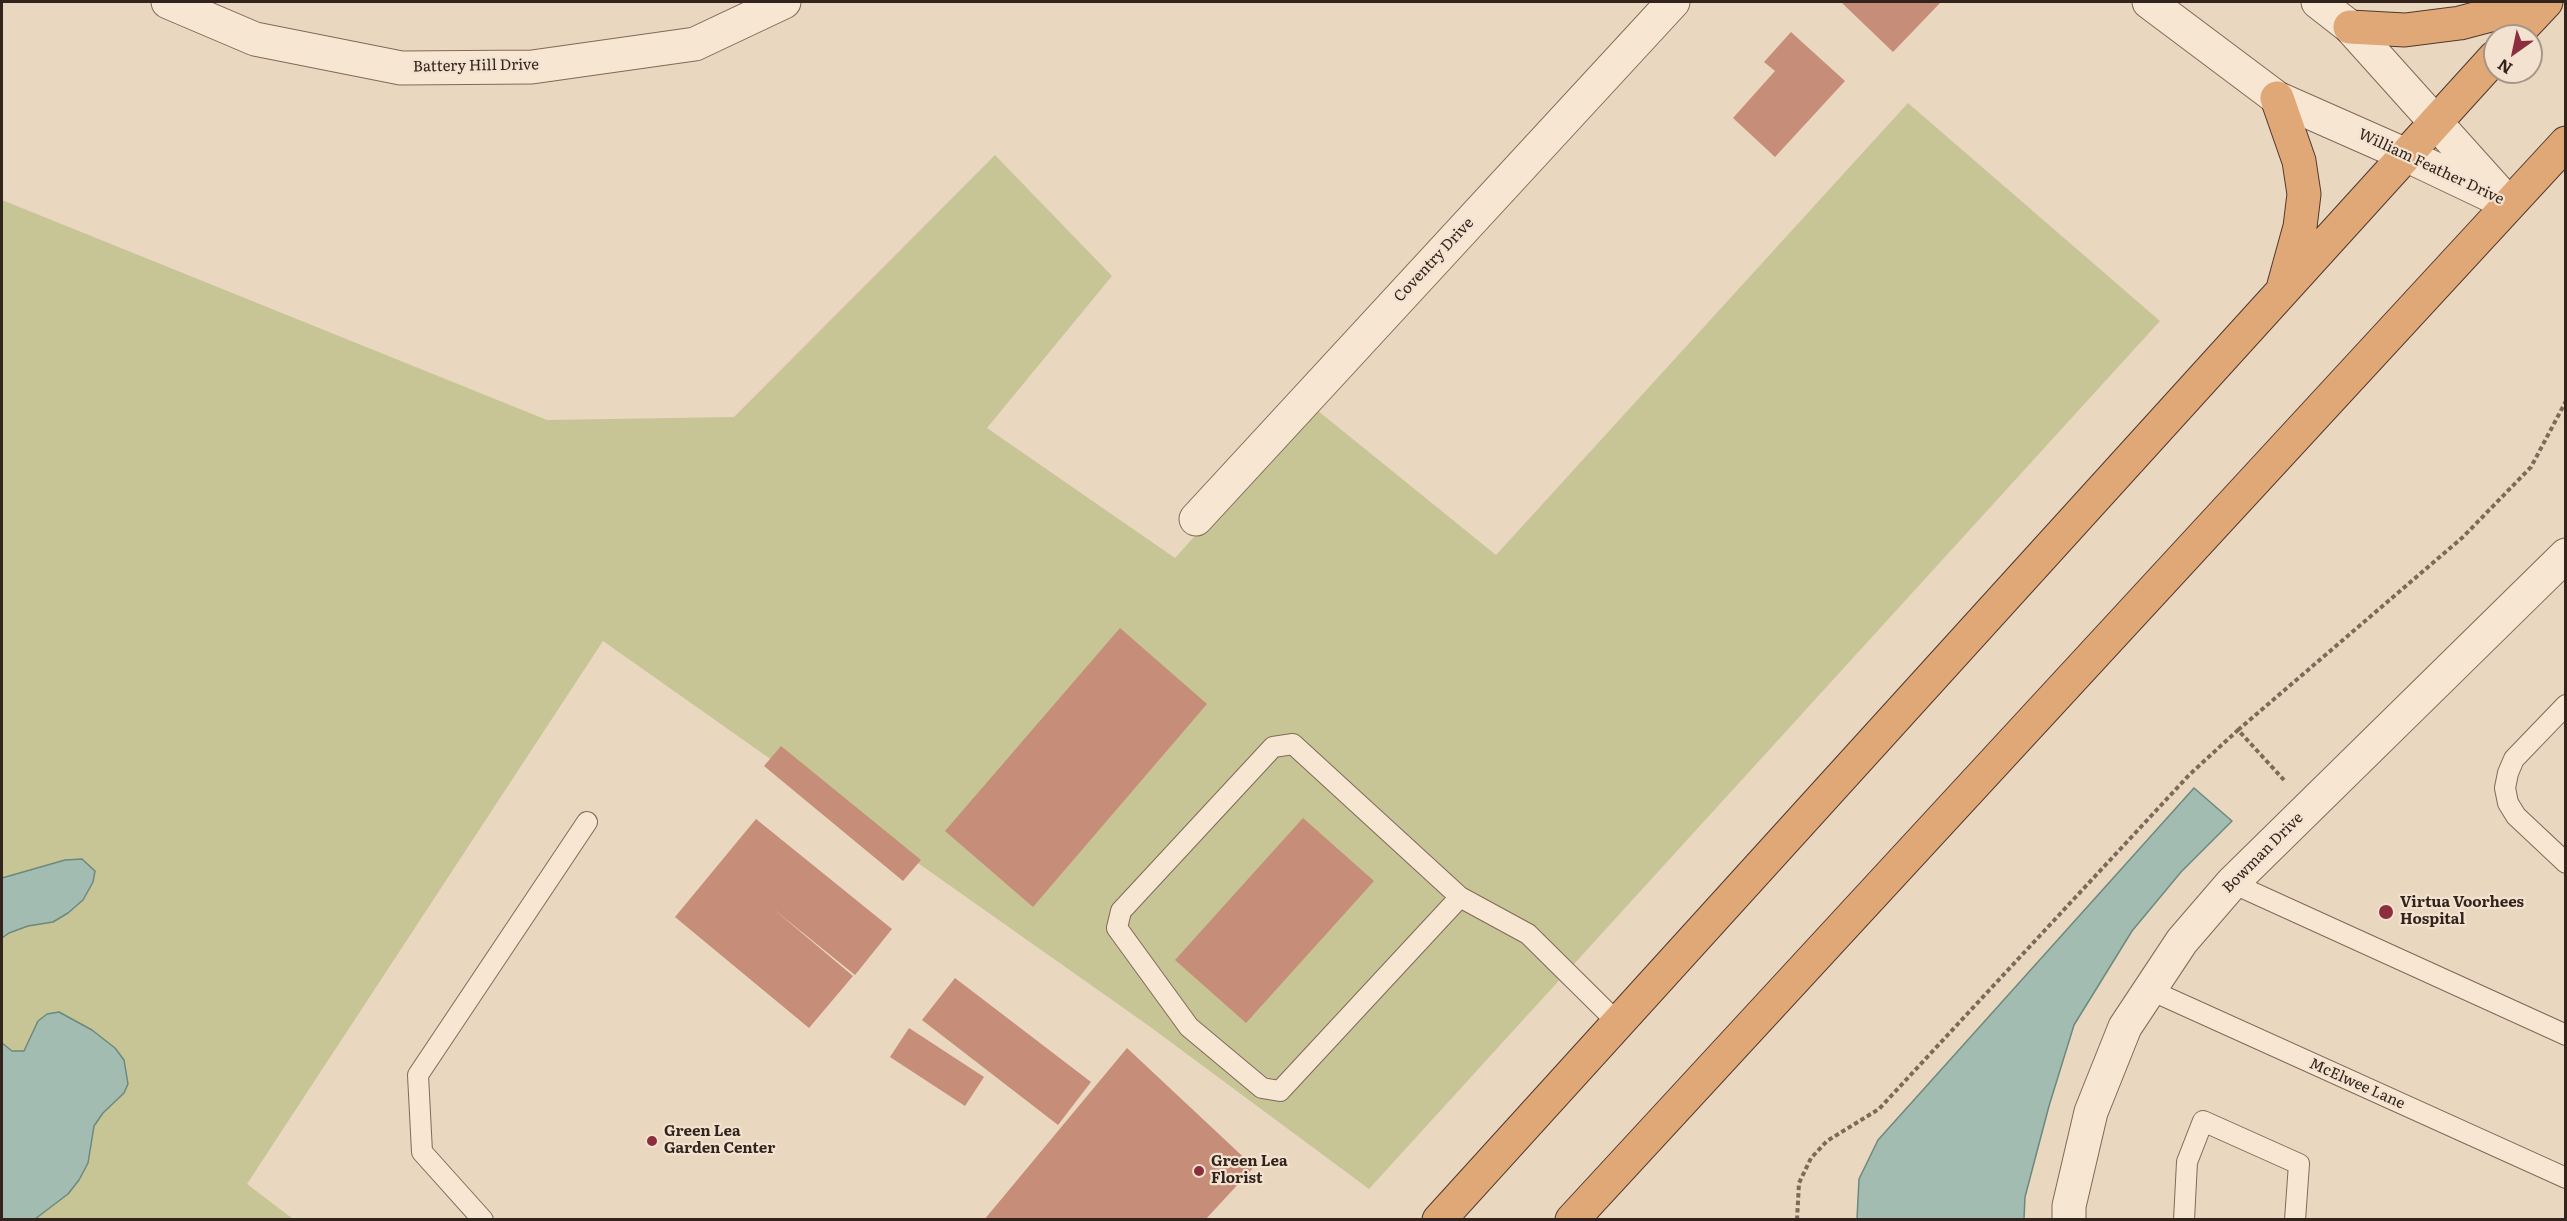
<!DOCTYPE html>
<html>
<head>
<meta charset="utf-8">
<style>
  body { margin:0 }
  #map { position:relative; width:2567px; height:1221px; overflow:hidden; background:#ead7c0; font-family:Literata,serif }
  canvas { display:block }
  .frame { position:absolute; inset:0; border:3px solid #32241d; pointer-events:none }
  .north { position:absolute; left:2483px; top:24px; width:60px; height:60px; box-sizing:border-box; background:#f2e2cf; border:2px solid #a59688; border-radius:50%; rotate:213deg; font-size:16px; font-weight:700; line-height:24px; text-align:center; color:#32241d }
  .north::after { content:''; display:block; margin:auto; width:21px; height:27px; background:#8c2e3d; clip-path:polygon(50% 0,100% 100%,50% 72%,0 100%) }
</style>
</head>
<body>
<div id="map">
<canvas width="2567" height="1221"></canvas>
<div class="frame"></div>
<div class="north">N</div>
</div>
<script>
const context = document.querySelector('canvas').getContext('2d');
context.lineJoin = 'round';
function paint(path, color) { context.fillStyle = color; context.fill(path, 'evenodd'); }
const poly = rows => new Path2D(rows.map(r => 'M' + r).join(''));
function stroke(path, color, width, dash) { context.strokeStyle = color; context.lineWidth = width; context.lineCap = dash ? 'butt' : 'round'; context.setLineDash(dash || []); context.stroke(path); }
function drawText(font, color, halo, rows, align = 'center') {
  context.font = font + ' Literata,serif'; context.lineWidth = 4.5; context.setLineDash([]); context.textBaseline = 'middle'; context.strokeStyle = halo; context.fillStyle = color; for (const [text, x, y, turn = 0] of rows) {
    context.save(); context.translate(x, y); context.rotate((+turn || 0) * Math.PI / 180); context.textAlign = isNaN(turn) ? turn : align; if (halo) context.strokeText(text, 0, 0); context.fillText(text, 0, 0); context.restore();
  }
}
const green = poly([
  [1908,103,2160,321,1369,1189,1149,1026,603,641,247,1184,293,1219,2,1219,2,200,547,420,734,417,995,155,1112,276,987,428,1175,558,1312,406,1496,555]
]);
const water = poly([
  [2194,788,2232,821,2181,872,2132,931,2074,1025,2049,1106,2025,1197,2024,1219,1857,1219,1859,1179,1878,1140,2194,788],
  [82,859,95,871,93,882,83,900,68,913,53,922,28,926,9,933,2,938,2,878,65,860,82,859],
  [59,1012,92,1030,115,1048,124,1060,128,1084,124,1093,103,1113,94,1126,88,1163,79,1180,68,1194,35,1219,2,1219,2,1043,12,1051,24,1051,38,1021,47,1014,59,1012]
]);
const building = poly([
  [1844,2,1941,2,1893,52,1842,3],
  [1791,32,1845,81,1775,157,1733,118,1775,71,1764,62],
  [1120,628,1207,704,1033,907,945,831],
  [781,746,921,860,903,881,764,766],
  [1303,818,1374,881,1246,1023,1175,960],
  [756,819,892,929,855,975,771,907,853,976,809,1028,675,917],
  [955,978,1091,1082,1058,1125,922,1020],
  [909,1028,984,1077,965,1106,890,1057],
  [1127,1048,1254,1167,1205,1220,984,1220]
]);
const path = poly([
  [2238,730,2463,537,2531,467,2566,401],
  [1797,1220,1799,1183,1811,1158,1827,1141,1879,1109,2189,775,2238,730,2284,780]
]);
const service = poly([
  [2566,705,2514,759,2508,773,2505,788,2508,803,2516,816,2566,863],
  [2232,883,2566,1035],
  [1460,897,1280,1091,1262,1088,1189,1027,1117,928,1121,911,1273,747,1293,744,1460,897,1528,934,1618,1023],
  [2148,989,2566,1178],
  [483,1220,422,1152,418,1075,587,822],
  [2184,1220,2187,1162,2203,1121,2299,1164,2295,1220]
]);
const minor = poly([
  [168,2,255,39,401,68,532,67,695,44,784,2],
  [2149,2,2277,98,2406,155,2509,204],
  [2318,2,2350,27,2500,194],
  [1196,519,1673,2],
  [2069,1220,2069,1206,2091,1112,2125,1027,2182,941,2232,883,2566,555]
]);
const trunk = poly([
  [2350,27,2405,30,2460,23,2513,9,2527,2],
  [2514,36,2546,2],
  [2277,98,2299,161,2304,194,2300,227,2284,285],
  [1439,1220,2495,57],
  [1572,1220,2566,143]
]);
const markers = [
  [2386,912,8,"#8c2e3d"],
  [652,1141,6,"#8c2e3d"],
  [1199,1171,6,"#8c2e3d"]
];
const streetNames = [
  ["Battery Hill Drive",476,66,-1],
  ["William Feather Drive",2431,167,25],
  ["Coventry Drive",1434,260,-47],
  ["Bowman Drive",2263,853,-45],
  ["McElwee Lane",2357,1084,24]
];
const poiNames = [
  ["Virtua Voorhees",2400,903],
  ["Hospital",2400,920],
  ["Green Lea",664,1132],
  ["Garden Center",664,1149],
  ["Green Lea",1211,1162],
  ["Florist",1211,1179]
];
paint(green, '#c7c595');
paint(water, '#a2bcb1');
stroke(water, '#6b897d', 1.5);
paint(building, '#c68d78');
stroke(service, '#816959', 22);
stroke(minor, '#816959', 35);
stroke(trunk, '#4f382d', 35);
stroke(path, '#816959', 4, [4.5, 3]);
stroke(service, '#f6e6d2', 20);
stroke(minor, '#f6e6d2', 33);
stroke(trunk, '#e0a777', 33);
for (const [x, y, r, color] of markers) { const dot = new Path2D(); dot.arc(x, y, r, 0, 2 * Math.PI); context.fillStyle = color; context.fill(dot); stroke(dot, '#f2e2cf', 2); }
drawText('15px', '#32241d', '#f2e2cf', streetNames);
drawText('bold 15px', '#32241d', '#f2e2cf', poiNames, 'left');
</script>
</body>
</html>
